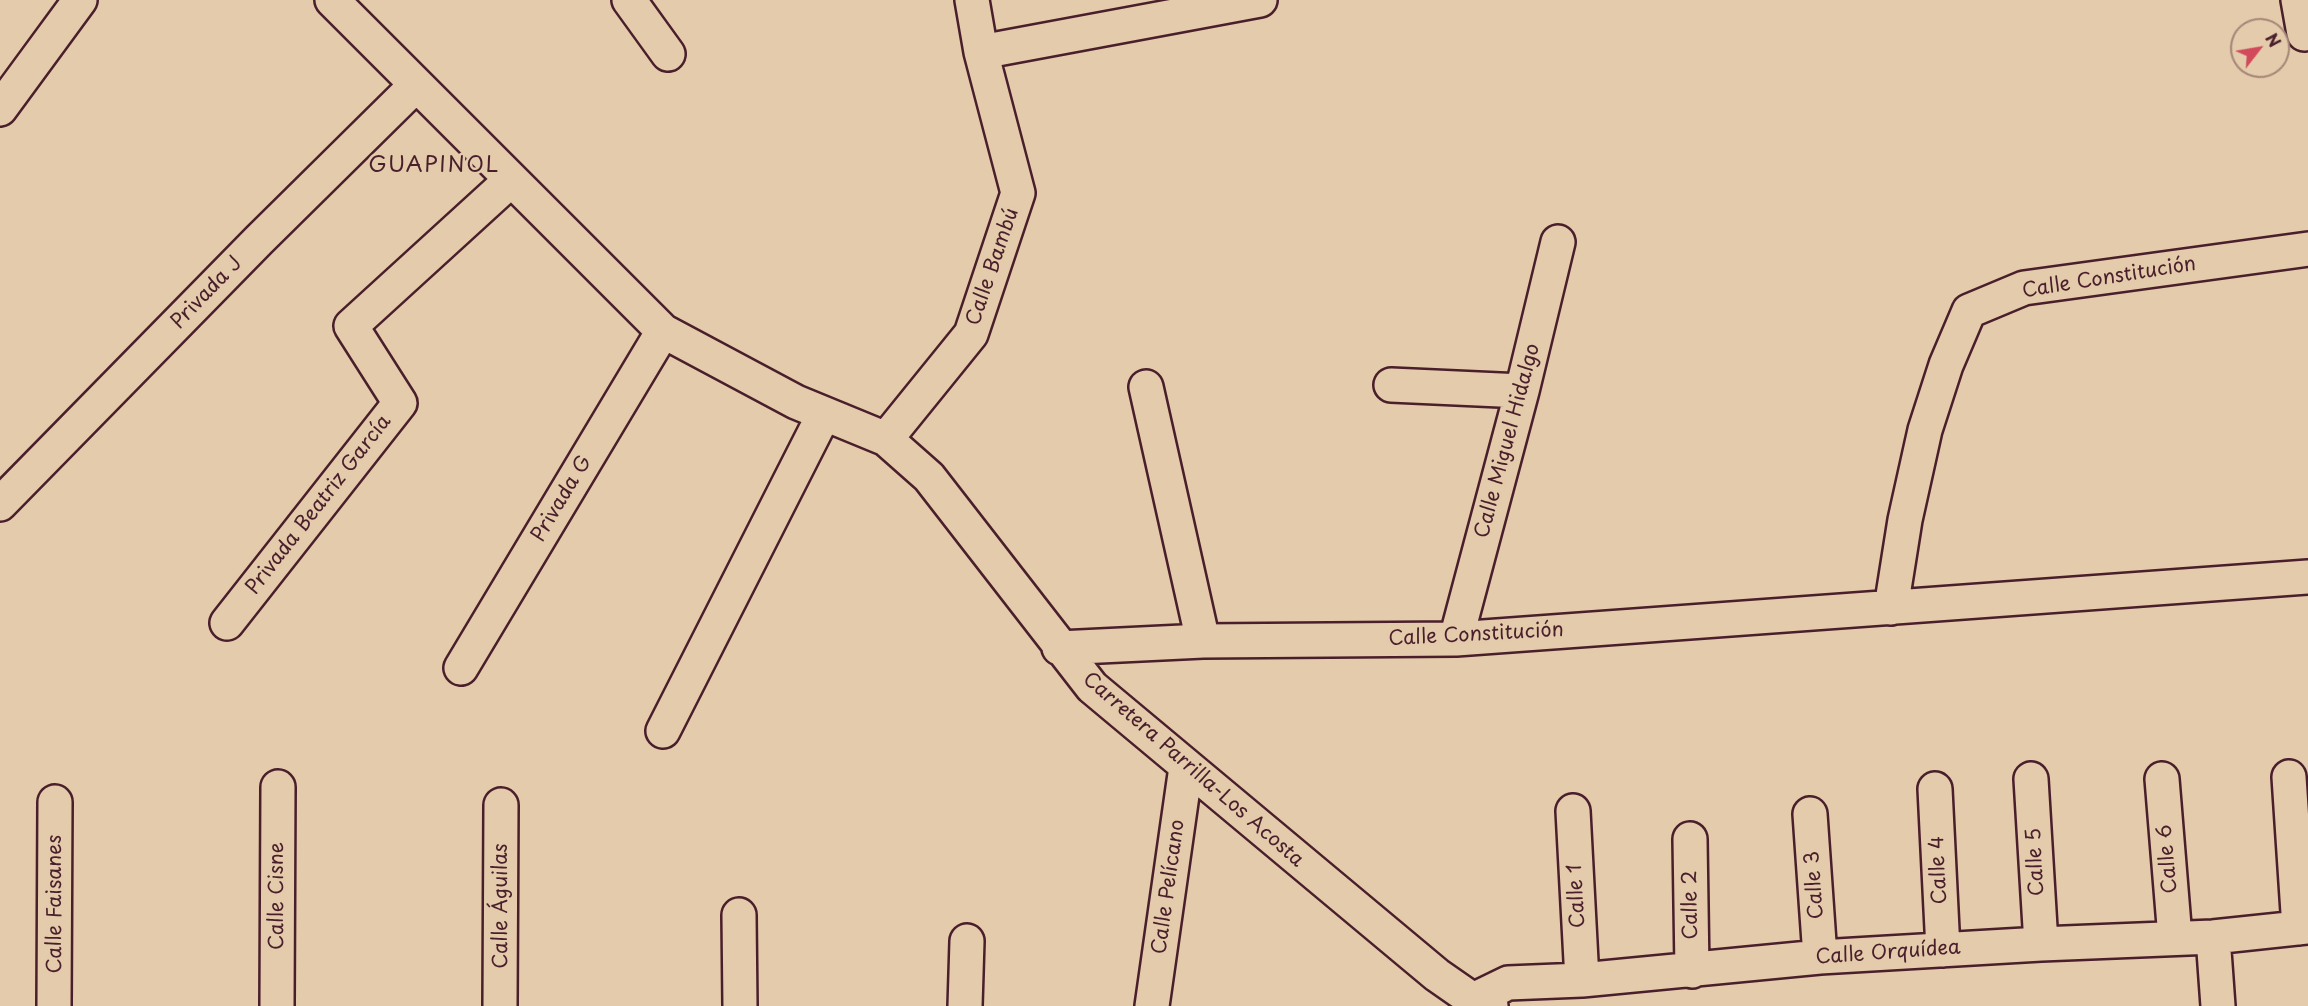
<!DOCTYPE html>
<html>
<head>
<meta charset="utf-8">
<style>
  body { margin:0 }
  #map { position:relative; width:2308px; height:1006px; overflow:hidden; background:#e3cbab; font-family:"Playpen Sans",sans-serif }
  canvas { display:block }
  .north { position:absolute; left:2230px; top:18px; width:60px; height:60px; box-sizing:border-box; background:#e3cbab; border:2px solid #a68678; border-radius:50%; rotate:59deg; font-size:16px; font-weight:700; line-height:24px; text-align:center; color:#4a1f2b }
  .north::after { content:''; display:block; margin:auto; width:21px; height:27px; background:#d1495b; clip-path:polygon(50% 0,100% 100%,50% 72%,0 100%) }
</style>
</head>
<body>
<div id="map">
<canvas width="2308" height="1006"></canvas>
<div class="north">N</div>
</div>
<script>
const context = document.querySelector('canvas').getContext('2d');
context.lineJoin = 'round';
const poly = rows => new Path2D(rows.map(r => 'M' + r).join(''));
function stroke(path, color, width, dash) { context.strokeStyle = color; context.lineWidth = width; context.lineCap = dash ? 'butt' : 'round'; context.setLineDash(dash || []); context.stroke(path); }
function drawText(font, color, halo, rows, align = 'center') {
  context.font = font + ' "Playpen Sans",sans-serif'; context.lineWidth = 5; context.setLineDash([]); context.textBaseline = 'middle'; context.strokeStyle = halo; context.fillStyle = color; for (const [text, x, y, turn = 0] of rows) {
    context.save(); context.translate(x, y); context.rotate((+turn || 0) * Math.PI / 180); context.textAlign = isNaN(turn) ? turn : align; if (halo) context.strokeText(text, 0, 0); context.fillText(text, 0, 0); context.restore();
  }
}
const minor = poly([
  [332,0,663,331,796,402,886,439,929,477,1092,687,1437,975,1473,1000,1491,1006],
  [629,0,668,54],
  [2298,0,2304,34],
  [981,52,1260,0],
  [0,109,80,0],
  [1391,385,1522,391],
  [1146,387,1203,641],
  [886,439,971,334,1018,193,981,52,972,0],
  [0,504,259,240,416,85],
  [1891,608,1905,520,1925,430,1946,365,1969,311,2024,288,2308,249],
  [227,623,400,403,351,326,511,180],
  [1456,639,1522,391,1558,242],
  [1059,648,1203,641,1456,639,2308,577],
  [461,668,663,331],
  [663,731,824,414],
  [2289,777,2299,928],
  [2031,779,2041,944],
  [2162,779,2175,938],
  [1935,789,1943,950],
  [1573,811,1582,980],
  [1810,814,1820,957],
  [1690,839,1692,971],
  [739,915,740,1006],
  [2213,937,2218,1006],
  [54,1006,55,802],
  [277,1006,278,787],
  [500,1006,501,805],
  [965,1006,967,941],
  [1152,1006,1186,767],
  [1472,1006,1473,1000,1508,983,1582,980,1820,957,2041,944,2213,937,2308,927]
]);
const streetNames = [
  ["Calle Bambú",993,267,-71],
  ["Calle Constitución",2109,278,-9],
  ["Privada J",207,293,-46],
  ["Calle Miguel Hidalgo",1508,441,-75],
  ["Privada G",562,499,-59],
  ["Privada Beatriz García",319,505,-52],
  ["Calle Constitución",1476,635,-3],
  ["Carretera Parrilla-Los Acosta",1193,770,41],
  ["Calle 6",2168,859,-95],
  ["Calle 5",2036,862,-93],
  ["Calle 4",1939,870,-93],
  ["Calle 3",1815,885,-94],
  ["Calle Pelícano",1169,887,-82],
  ["Calle Cisne",277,896,-90],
  ["Calle 1",1577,896,-93],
  ["Calle Faisanes",55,904,-90],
  ["Calle 2",1691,905,-91],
  ["Calle Águilas",501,906,-90],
  ["Calle Orquídea",1888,953,-4]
];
const quarterNames = [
  ["GUAPINOL",434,166]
];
stroke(minor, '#4a1f2b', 38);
stroke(minor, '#e3cbab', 33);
drawText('20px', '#4a1f2b', '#e3cbab', streetNames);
context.letterSpacing = '1.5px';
drawText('22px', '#4a1f2b', '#e3cbab', quarterNames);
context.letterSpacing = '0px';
</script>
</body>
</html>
